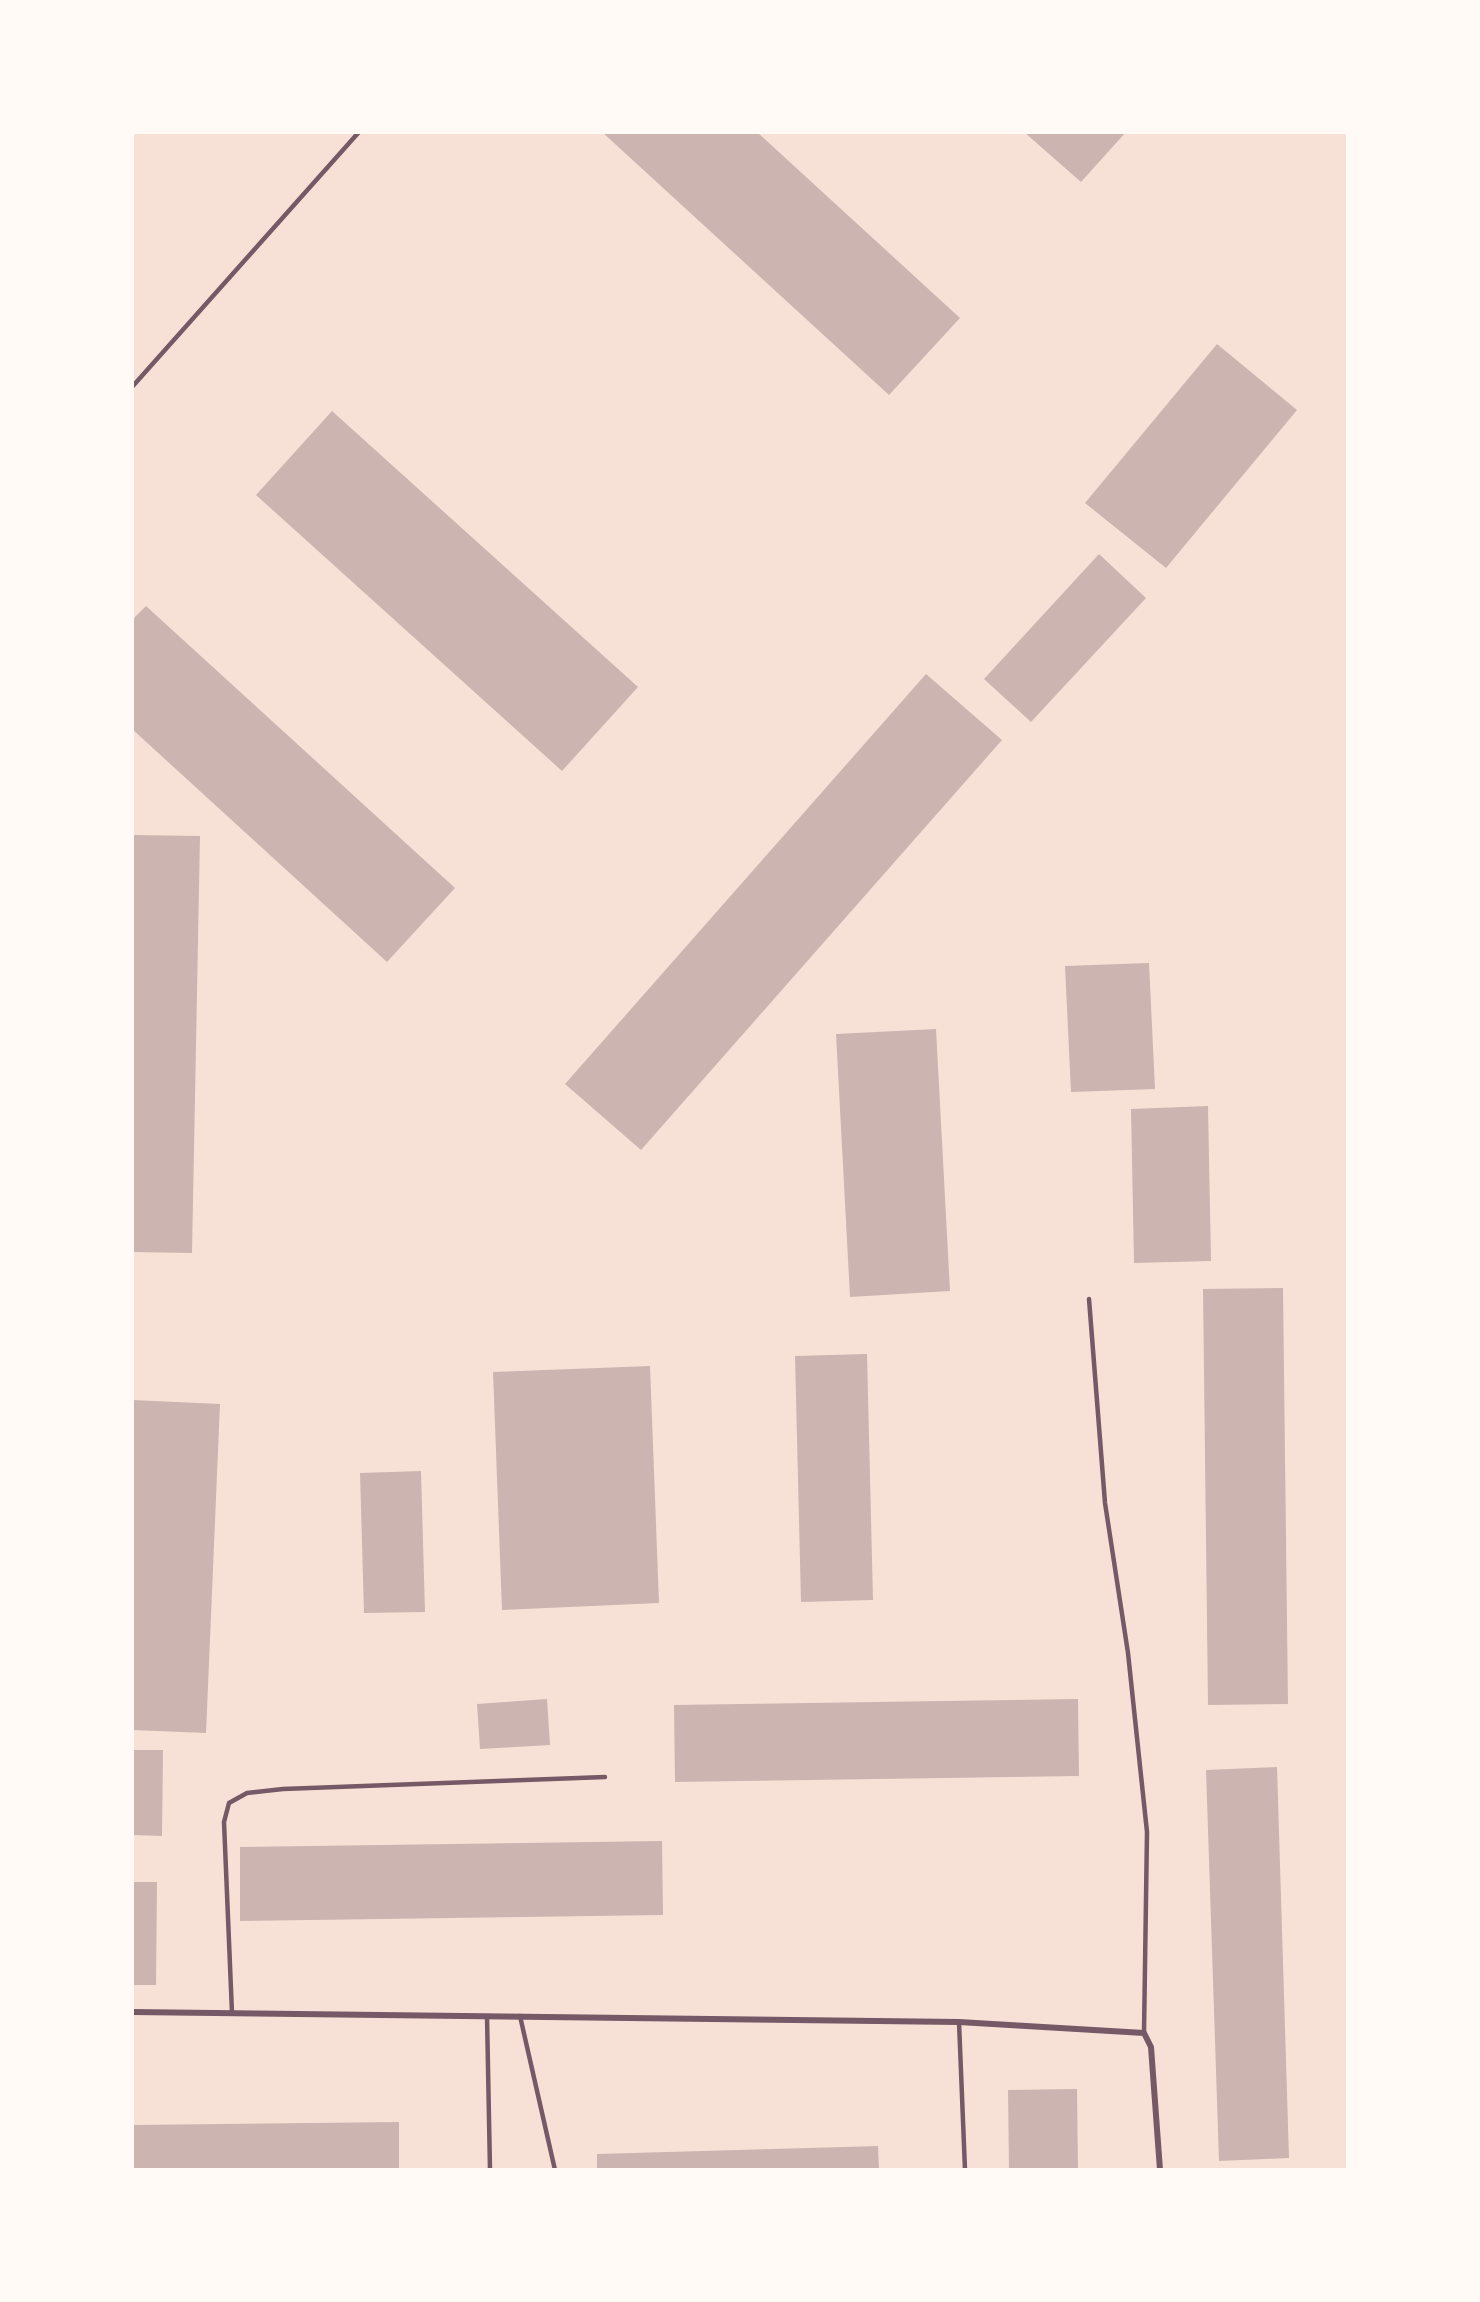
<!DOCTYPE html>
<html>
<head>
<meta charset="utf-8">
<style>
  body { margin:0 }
  #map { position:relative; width:1480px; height:2302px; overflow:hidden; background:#f7e1d7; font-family:Helvetica,sans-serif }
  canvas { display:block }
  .frame { position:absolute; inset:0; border:134px solid #fffaf5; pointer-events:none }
</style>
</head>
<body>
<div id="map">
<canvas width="1480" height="2302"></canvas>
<div class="frame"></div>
</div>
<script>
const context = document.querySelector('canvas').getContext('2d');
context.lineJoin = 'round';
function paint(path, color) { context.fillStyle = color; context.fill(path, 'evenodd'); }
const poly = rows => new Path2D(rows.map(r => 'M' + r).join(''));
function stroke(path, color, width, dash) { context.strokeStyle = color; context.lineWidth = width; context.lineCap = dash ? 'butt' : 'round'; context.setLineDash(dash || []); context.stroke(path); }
const building = poly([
  [602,132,757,132,960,318,889,395],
  [1024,132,1126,132,1081,182],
  [1217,344,1297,410,1166,568,1085,503],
  [332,411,638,687,562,771,256,495],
  [1099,554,1146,598,1031,722,984,679],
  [146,606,455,888,387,962,132,729,132,620],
  [926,674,1002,740,641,1150,565,1084],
  [132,835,200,836,192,1253,132,1252],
  [1149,963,1155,1089,1071,1092,1065,966],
  [936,1029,950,1291,850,1297,836,1034],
  [1208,1106,1211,1261,1134,1263,1131,1109],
  [1283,1288,1288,1704,1208,1705,1203,1289],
  [867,1354,873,1600,801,1602,795,1356],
  [650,1366,659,1603,502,1610,493,1372],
  [132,1400,220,1404,206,1733,132,1730],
  [421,1471,425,1612,364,1613,360,1473],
  [547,1699,550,1745,480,1749,477,1704],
  [1078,1699,1079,1776,675,1782,674,1705],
  [132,1750,163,1750,162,1836,132,1835],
  [1277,1767,1289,2158,1219,2161,1206,1770],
  [662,1841,663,1915,240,1921,240,1847],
  [132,1882,157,1882,156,1985,132,1985],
  [1077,2089,1078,2170,1009,2170,1008,2090],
  [399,2122,399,2170,132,2170,132,2125],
  [878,2146,879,2170,597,2170,597,2154]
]);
const service = poly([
  [132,387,359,132],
  [1089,1299,1105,1503,1128,1653,1147,1832,1144,2033],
  [232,2013,224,1822,229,1803,247,1793,283,1789,605,1777],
  [487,2016,490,2170],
  [520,2016,555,2170],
  [959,2022,965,2170]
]);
const minor = poly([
  [132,2012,959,2022,1144,2033,1151,2047,1160,2170]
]);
paint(building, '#ccb4b1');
stroke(service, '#755966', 4.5);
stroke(minor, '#755966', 6);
</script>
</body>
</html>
